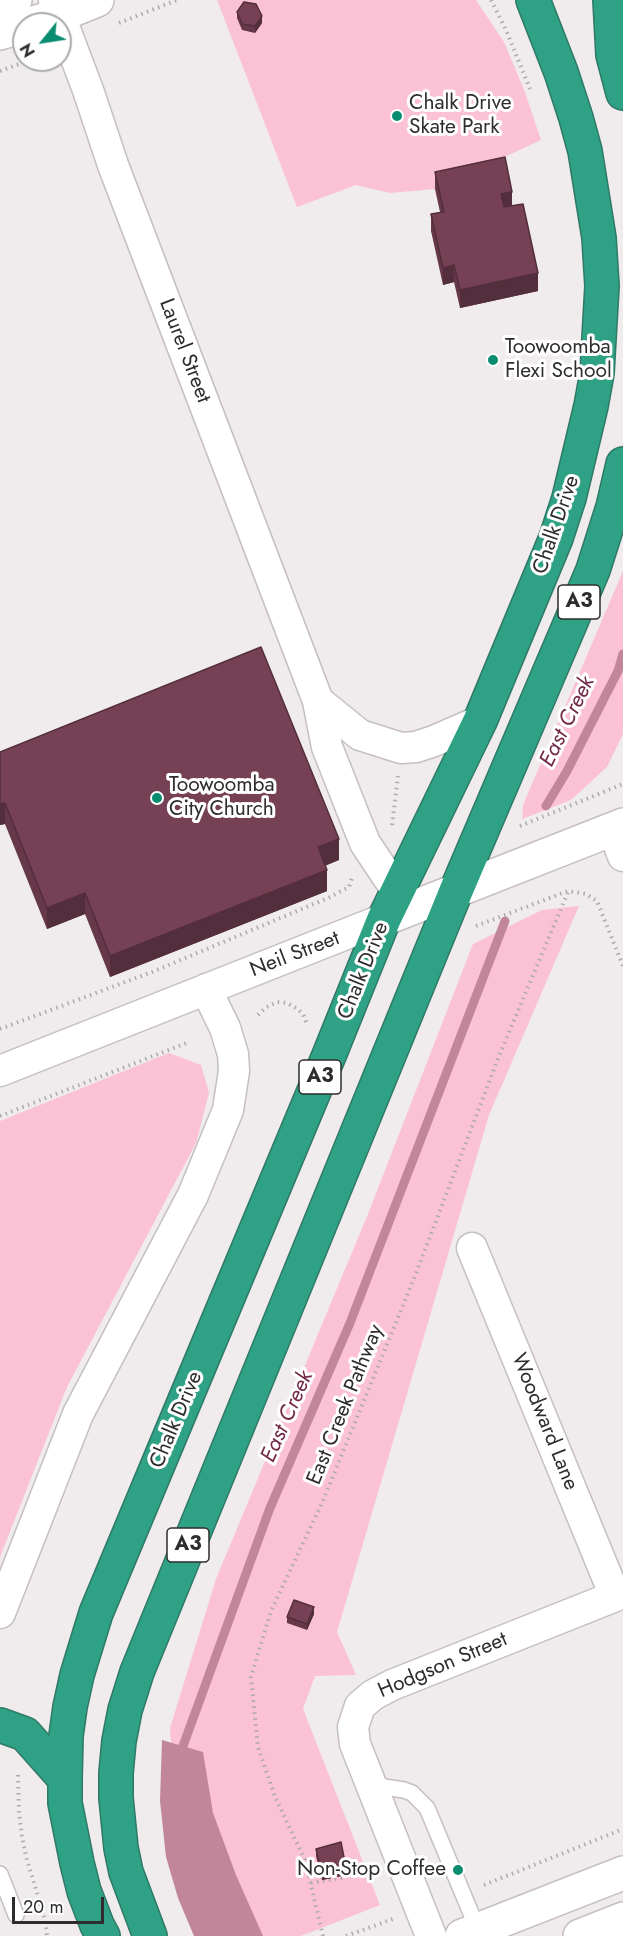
<!DOCTYPE html>
<html>
<head>
<meta charset="utf-8">
<style>
  body { margin:0 }
  #map { position:relative; width:623px; height:1936px; overflow:hidden; background:#f0ebec; font-family:Jost,sans-serif }
  canvas { display:block }
  .north { position:absolute; left:12px; top:12px; width:60px; height:60px; box-sizing:border-box; background:#fff; border:2px solid #ababab; border-radius:50%; rotate:240deg; font-size:16px; font-weight:700; line-height:24px; text-align:center; color:#2e2c2d }
  .north::after { content:''; display:block; margin:auto; width:21px; height:27px; background:#0a8c71; clip-path:polygon(50% 0,100% 100%,50% 72%,0 100%) }
  .scale { position:absolute; left:12px; top:1897px; width:92px; height:27px; box-sizing:border-box; border:3px solid #2e2c2d; border-top:0; padding-left:8px; font-size:18px; line-height:21px; white-space:nowrap; color:#2e2c2d; -webkit-text-stroke:4px #fff; paint-order:stroke }
</style>
</head>
<body>
<div id="map">
<canvas width="623" height="1936"></canvas>
<div class="north">N</div>
<div class="scale">20 m</div>
</div>
<script>
const context = document.querySelector('canvas').getContext('2d');
context.lineJoin = 'round';
function paint(path, color) { context.fillStyle = color; context.fill(path, 'evenodd'); }
const poly = rows => new Path2D(rows.map(r => 'M' + r).join(''));
function stroke(path, color, width, dash) { context.strokeStyle = color; context.lineWidth = width; context.lineCap = dash ? 'butt' : 'round'; context.setLineDash(dash || []); context.stroke(path); }
function drawText(font, color, halo, rows, align = 'center') {
  context.font = font + ' Jost,sans-serif'; context.lineWidth = 6; context.setLineDash([]); context.textBaseline = 'middle'; context.strokeStyle = halo; context.fillStyle = color; for (const [text, x, y, turn = 0] of rows) {
    context.save(); context.translate(x, y); context.rotate((+turn || 0) * Math.PI / 180); context.textAlign = isNaN(turn) ? turn : align; if (halo) context.strokeText(text, 0, 0); context.fillText(text, 0, 0); context.restore();
  }
}
const green = poly([
  [217,0,476,0,504,42,525,92,541,140,435,189,390,193,356,185,297,207],
  [623,571,623,734,607,767,571,800,522,819,523,805],
  [579,906,489,1115,337,1632,356,1675,315,1676,303,1709,380,1905,301,1936,207,1936,178,1841,170,1728,216,1579,368,1214,473,944,542,910],
  [169,1053,201,1065,209,1093,196,1143,67,1387,0,1557,0,1121]
]);
const water = poly([
  [162,1740,203,1752,213,1813,236,1875,263,1936,194,1936,178,1898,166,1857,160,1801]
]);
const stream = poly([
  [546,806,567,771,618,671,623,654],
  [183,1758,183,1746,270,1508,350,1323,505,921]
]);
const path = poly([
  [491,0,506,30,530,89],
  [119,23,177,0],
  [0,71,22,63],
  [392,825,398,776],
  [520,826,623,784],
  [476,926,568,891,586,894,597,901,623,966],
  [258,1015,265,1008,277,1002,287,1003,296,1008,303,1014,307,1024],
  [0,1029,152,972,328,898,349,887,352,878],
  [0,1116,189,1042],
  [18,1775,19,1813,22,1836,26,1857,45,1919,47,1936],
  [311,1883,346,1877,362,1870],
  [484,1885,623,1829],
  [323,1936,305,1860,275,1797,258,1747,251,1677,271,1611,322,1503,415,1276,499,1056,568,892],
  [346,1936,393,1919]
]);
const lane = poly([
  [371,1785,404,1790,412,1793,427,1808,478,1930],
  [0,1874,16,1915]
]);
const street = poly([
  [54,0,88,90,113,165,318,701,327,747,365,843,397,891],
  [318,701,360,735,401,748,416,747,434,741,480,721],
  [613,830,623,856],
  [0,1071,384,919],
  [472,1248,615,1596],
  [0,1613,78,1414,193,1195,228,1110,234,1071,233,1054,225,1028,206,989],
  [431,1936,355,1744,353,1727,360,1706,373,1695,392,1685,623,1593]
]);
const secondary = poly([
  [0,8,15,0],
  [30,24,60,15,97,0],
  [0,33,24,26],
  [384,919,623,825],
  [462,1936,623,1873],
  [580,1936,623,1919]
]);
const highway = poly([
  [610,0,613,55,623,93],
  [0,1725,25,1734,65,1779],
  [103,1936,97,1925,84,1891,77,1863,65,1803,65,1779,66,1736,70,1707,77,1675,96,1613,330,1053,384,919,480,721,556,538,569,498,591,406,597,373,602,286,599,238,585,151,576,118,561,72,533,0],
  [150,1936,126,1872,121,1848,116,1798,116,1773,119,1741,125,1710,137,1672,456,891,593,570,613,507,623,464]
]);
const wall = poly([
  [237,12,262,23,255,33,242,30,237,18],
  [435,172,512,206,538,291,460,308,454,282,443,285,431,231,431,214,440,212,435,189],
  [0,752,339,860,325,866,327,891,110,977,85,914,47,929,5,824,0,825],
  [314,1614,307,1630,287,1623,287,1617],
  [316,1849,346,1875,322,1880,316,1856]
]);
const shadedWall = poly([
  [262,16,262,23,255,33,255,26],
  [512,192,512,209,501,212,501,194],
  [454,265,454,282,443,285,443,268],
  [538,273,538,291,460,308,460,290],
  [5,803,5,824,0,825,0,804],
  [339,839,339,860,318,868,318,847],
  [327,870,327,891,110,977,110,956],
  [85,893,85,914,47,929,47,908],
  [314,1607,314,1614,307,1630,307,1624],
  [346,1868,346,1875,322,1880,322,1874]
]);
const building = poly([
  [244,2,256,4,262,16,255,26,242,24,237,12,244,2],
  [505,157,512,192,501,194,504,207,523,204,538,273,460,290,454,265,443,268,431,214,444,212,435,172,505,157],
  [261,647,339,839,318,847,327,870,110,956,85,893,47,908,5,803,0,804,0,752,261,647],
  [294,1600,314,1607,307,1624,287,1617,294,1600],
  [341,1842,346,1868,322,1874,316,1849,341,1842]
]);
const markers = [
  [397,116,6,"#0a8c71"],
  [493,360,6,"#0a8c71"],
  [157,798,6,"#0a8c71"],
  [458,1870,6,"#0a8c71"]
];
const shields = [
  [579,602,42],
  [320,1077,42],
  [188,1545,42]
];
const shieldNames = [
  ["A3",579,602],
  ["A3",320,1077],
  ["A3",188,1545]
];
const poiNames = [
  ["Chalk Drive",409,104],
  ["Skate Park",409,128],
  ["Toowoomba",505,348],
  ["Flexi School",505,372],
  ["Toowoomba",169,786],
  ["City Church",169,810],
  ["Non-Stop Coffee",446,1870,"right"]
];
const streetNames = [
  ["Laurel Street",184,351,69],
  ["Chalk Drive",557,525,-71],
  ["Neil Street",295,955,-21],
  ["Chalk Drive",364,971,-68],
  ["East Creek Pathway",346,1405,-68],
  ["Chalk Drive",177,1420,-67],
  ["Woodward Lane",544,1422,68],
  ["Hodgson Street",443,1666,-23]
];
const waterNames = [
  ["East Creek",568,722,-64],
  ["East Creek",288,1417,-66]
];
paint(green, '#fbc2d5');
paint(water, '#c2869a');
stroke(stream, '#c2869a', 9);
stroke(lane, '#c5bfc1', 18);
stroke(street, '#c5bfc1', 33);
stroke(secondary, '#c5bfc1', 36);
stroke(highway, '#2f7967', 36);
stroke(path, '#aeaaab', 4, [1.5, 4.5]);
stroke(lane, '#fff', 15);
stroke(street, '#fff', 30);
stroke(secondary, '#fff', 33);
stroke(highway, '#2fa286', 33);
paint(wall, '#663849');
paint(shadedWall, '#532e3c');
paint(building, '#774155');
stroke(building, '#532e3c', 1.5);
for (const [x, y, r, color] of markers) { const dot = new Path2D(); dot.arc(x, y, r, 0, 2 * Math.PI); context.fillStyle = color; context.fill(dot); stroke(dot, '#fff', 2); }
for (const [x, y, w] of shields) { const box = new Path2D(); box.roundRect(x - w / 2, y - 17, w, 34, 4.5); context.fillStyle = '#fff'; context.fill(box); stroke(box, '#2e2c2d', 1.5); }
drawText('bold 20px', '#2e2c2d', null, shieldNames);
drawText('21px', '#2e2c2d', '#fff', poiNames, 'left');
drawText('21px', '#2e2c2d', '#fff', streetNames);
drawText('italic 22px', '#732948', '#fff', waterNames);
</script>
</body>
</html>
